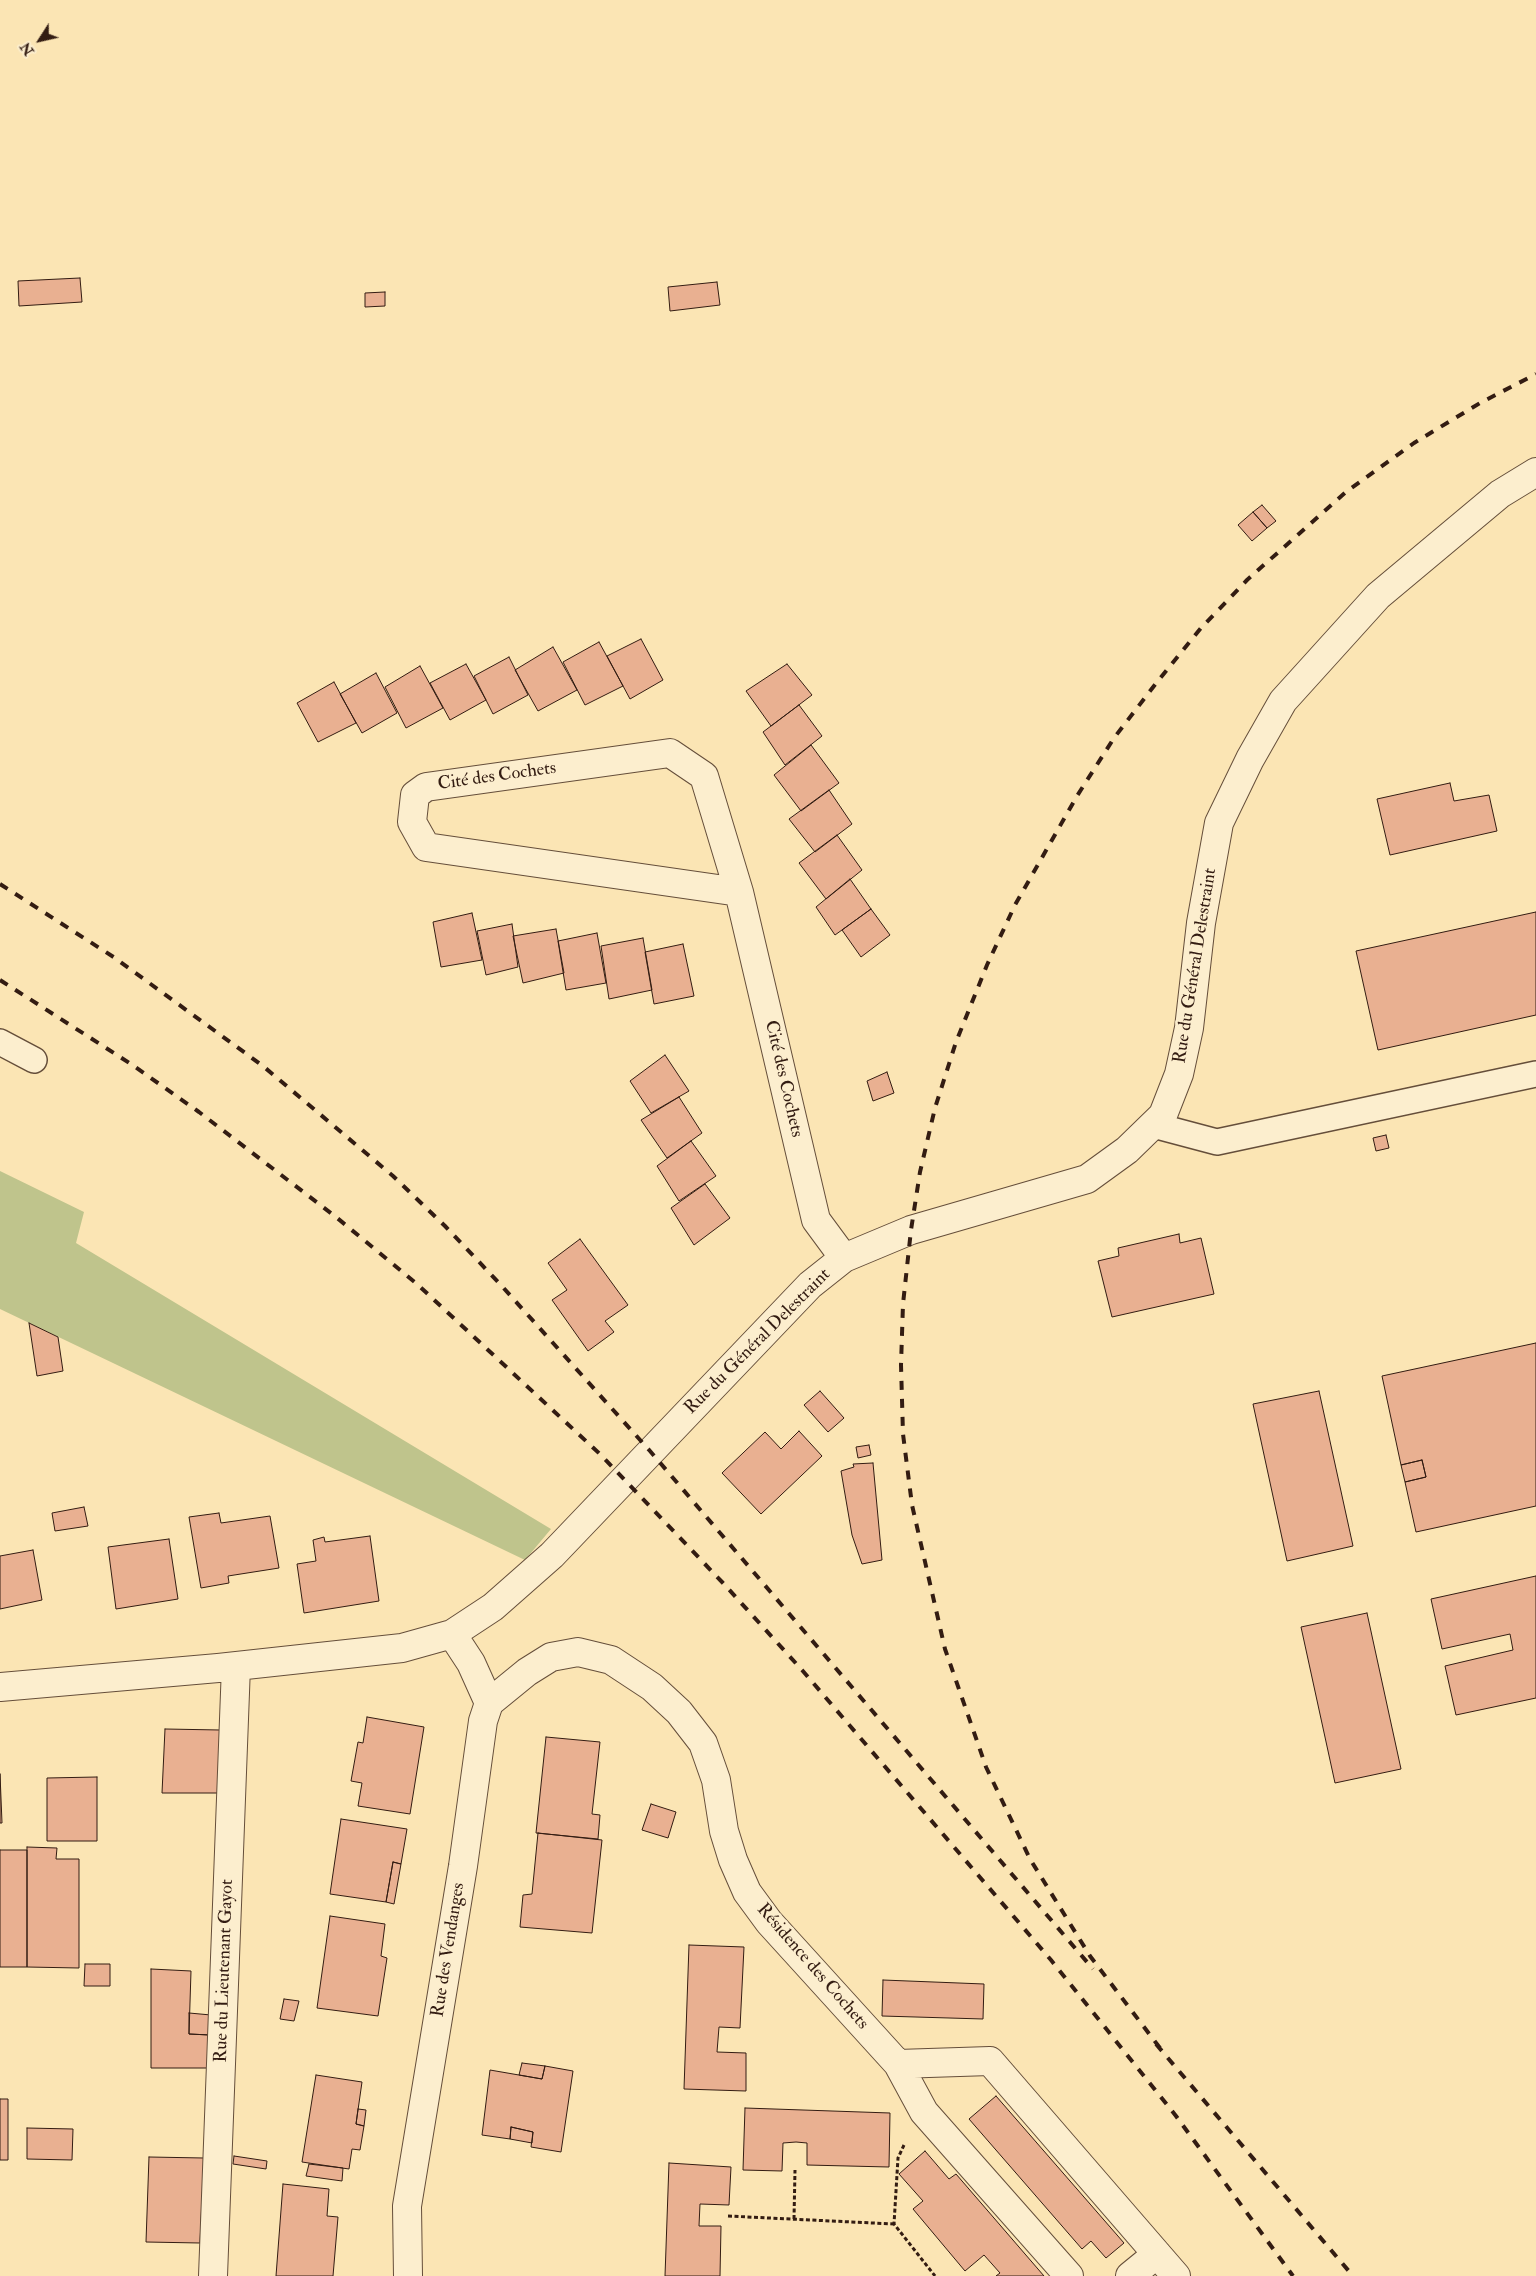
<!DOCTYPE html>
<html>
<head>
<meta charset="utf-8">
<style>
  body { margin:0 }
  #map { position:relative; width:1536px; height:2276px; overflow:hidden; background:#fbe5b4; font-family:"IM FELL Double Pica",serif }
  canvas { display:block }
  .north { position:absolute; left:15px; top:15px; width:50px; height:50px; -webkit-text-stroke:4px #fceece; paint-order:stroke; rotate:235deg; font-size:14px; font-weight:700; line-height:20px; text-align:center; color:#331c12 }
  .north::after { content:''; display:block; margin:auto; width:18px; height:22px; background:#331c12; clip-path:polygon(50% 0,100% 100%,50% 72%,0 100%) }
</style>
</head>
<body>
<div id="map">
<canvas width="1536" height="2276"></canvas>
<div class="north">N</div>
</div>
<script>
const context = document.querySelector('canvas').getContext('2d');
context.lineJoin = 'round';
function paint(path, color) { context.fillStyle = color; context.fill(path, 'evenodd'); }
const poly = rows => new Path2D(rows.map(r => 'M' + r).join(''));
function stroke(path, color, width, dash) { context.strokeStyle = color; context.lineWidth = width; context.lineCap = dash ? 'butt' : 'round'; context.setLineDash(dash || []); context.stroke(path); }
function drawText(font, color, halo, rows, align = 'center') {
  context.font = font + ' "IM FELL Double Pica",serif'; context.lineWidth = 5; context.setLineDash([]); context.textBaseline = 'middle'; context.strokeStyle = halo; context.fillStyle = color; for (const [text, x, y, turn = 0] of rows) {
    context.save(); context.translate(x, y); context.rotate((+turn || 0) * Math.PI / 180); context.textAlign = isNaN(turn) ? turn : align; if (halo) context.strokeText(text, 0, 0); context.fillText(text, 0, 0); context.restore();
  }
}
const green = poly([
  [0,1171,84,1212,76,1243,551,1529,525,1560,0,1309]
]);
const building = poly([
  [80,278,82,302,19,306,18,281,80,278],
  [717,282,720,305,670,311,668,287,717,282],
  [385,292,385,306,365,307,365,293,385,292],
  [1262,505,1276,521,1267,528,1253,512,1262,505],
  [1253,512,1267,528,1252,541,1238,525,1253,512],
  [641,639,663,680,630,699,607,656,641,639],
  [599,642,623,686,585,705,563,662,599,642],
  [553,647,577,690,538,711,515,670,553,647],
  [509,657,528,695,493,714,474,676,509,657],
  [466,664,486,700,450,720,430,683,466,664],
  [787,664,812,695,771,726,746,691,787,664],
  [420,666,443,708,406,728,385,687,420,666],
  [376,673,397,713,362,733,340,694,376,673],
  [334,682,356,723,318,742,297,703,334,682],
  [799,705,822,736,785,765,763,732,799,705],
  [811,745,839,783,801,811,774,775,811,745],
  [1450,783,1454,801,1489,795,1497,831,1390,855,1377,799,1450,783],
  [829,790,852,824,815,852,789,819,829,790],
  [837,835,862,870,826,899,799,863,837,835],
  [850,879,871,909,835,935,816,907,850,879],
  [871,909,890,935,861,957,842,930,871,909],
  [1536,912,1536,1015,1378,1050,1356,951,1536,912],
  [472,913,482,960,441,967,433,922,472,913],
  [512,924,518,967,486,975,477,931,512,924],
  [556,929,564,973,523,983,513,936,556,929],
  [597,933,606,983,566,990,558,941,597,933],
  [643,938,652,990,609,999,601,946,643,938],
  [683,944,694,996,654,1004,645,952,683,944],
  [665,1055,689,1091,651,1113,630,1081,665,1055],
  [887,1072,894,1093,873,1101,867,1081,887,1072],
  [679,1097,702,1133,667,1158,641,1120,679,1097],
  [1386,1135,1389,1148,1376,1151,1373,1138,1386,1135],
  [691,1141,716,1176,679,1201,657,1166,691,1141],
  [705,1184,730,1218,694,1245,671,1208,705,1184],
  [1179,1234,1180,1243,1201,1238,1214,1294,1112,1317,1098,1261,1119,1256,1118,1248,1179,1234],
  [580,1239,628,1305,605,1321,614,1332,588,1351,552,1300,567,1290,548,1263,580,1239],
  [29,1323,58,1337,63,1371,37,1376,29,1323],
  [1536,1343,1536,1506,1416,1532,1405,1482,1426,1477,1422,1460,1401,1465,1382,1376,1536,1343],
  [820,1391,844,1418,828,1432,804,1405,820,1391],
  [1319,1391,1353,1546,1287,1561,1253,1404,1319,1391],
  [799,1431,822,1456,761,1514,722,1473,765,1432,781,1449,799,1431],
  [869,1445,871,1455,858,1458,856,1447,869,1445],
  [1422,1460,1426,1477,1405,1482,1401,1465,1422,1460],
  [873,1463,882,1560,862,1564,852,1535,841,1471,854,1467,853,1464,873,1463],
  [84,1507,88,1526,55,1531,52,1513,84,1507],
  [219,1513,221,1523,270,1516,279,1568,228,1576,229,1583,201,1588,189,1517,219,1513],
  [370,1536,379,1601,304,1613,297,1564,316,1561,313,1540,324,1537,325,1542,370,1536],
  [169,1539,178,1599,116,1609,108,1547,169,1539],
  [33,1550,42,1600,0,1609,0,1556,33,1550],
  [1536,1576,1536,1698,1456,1715,1445,1666,1513,1650,1510,1634,1442,1649,1431,1599,1536,1576],
  [1367,1613,1401,1769,1335,1783,1301,1627,1367,1613],
  [367,1717,424,1727,410,1814,358,1806,362,1783,351,1781,358,1742,363,1743,367,1717],
  [165,1729,220,1730,219,1793,162,1793,165,1729],
  [546,1737,600,1742,592,1814,600,1815,598,1839,536,1833,546,1737],
  [0,1774,2,1823,0,1823,0,1774],
  [97,1777,97,1841,47,1841,47,1778,97,1777],
  [651,1804,676,1812,668,1838,642,1830,651,1804],
  [341,1819,407,1829,401,1864,393,1862,386,1902,330,1894,341,1819],
  [538,1833,602,1840,592,1933,520,1927,523,1895,532,1894,538,1833],
  [27,1847,57,1848,56,1859,79,1859,79,1968,27,1967,27,1847],
  [0,1850,27,1850,27,1967,0,1967,0,1850],
  [393,1862,401,1864,394,1904,386,1902,393,1862],
  [330,1916,385,1924,381,1956,387,1958,378,2016,317,2008,330,1916],
  [689,1945,744,1947,740,2028,719,2027,717,2052,746,2053,746,2091,684,2089,689,1945],
  [85,1964,110,1964,110,1986,84,1986,85,1964],
  [151,1969,191,1971,189,2034,210,2035,209,2068,151,2068,151,1969],
  [883,1980,984,1984,983,2019,882,2016,883,1980],
  [284,1999,299,2001,294,2021,280,2019,284,1999],
  [189,2013,211,2015,210,2035,189,2034,189,2013],
  [522,2063,545,2066,542,2079,519,2075,522,2063],
  [545,2066,573,2071,561,2152,531,2147,533,2132,511,2127,510,2139,482,2135,490,2070,542,2079,545,2066],
  [316,2075,362,2082,356,2124,364,2126,360,2150,352,2149,349,2169,302,2162,316,2075],
  [996,2096,1124,2243,1106,2258,1091,2241,1082,2249,969,2119,996,2096],
  [0,2099,8,2099,8,2160,0,2160,0,2099],
  [745,2108,890,2113,889,2167,807,2165,807,2143,796,2142,783,2143,782,2171,743,2170,745,2108],
  [358,2109,366,2110,364,2126,356,2124,358,2109],
  [511,2127,533,2132,532,2143,510,2139,511,2127],
  [27,2128,73,2129,72,2160,27,2159,27,2128],
  [925,2151,949,2179,956,2174,1044,2276,996,2276,1000,2273,984,2255,965,2271,913,2209,923,2201,899,2174,925,2151],
  [234,2156,267,2161,266,2169,233,2164,234,2156],
  [149,2157,204,2158,200,2243,146,2242,149,2157],
  [669,2163,731,2167,729,2205,700,2204,699,2226,721,2226,720,2276,665,2276,669,2163],
  [309,2164,343,2168,342,2181,306,2176,309,2164],
  [283,2184,329,2189,327,2216,338,2217,333,2276,276,2276,283,2184]
]);
const path = poly([
  [904,2145,898,2158,894,2224,935,2276],
  [728,2216,894,2224],
  [794,2219,795,2170]
]);
const lane = poly([
  [0,1042,34,1060],
  [1153,1125,1217,1142,1536,1074]
]);
const street = poly([
  [739,892,426,847,412,822,415,795,426,787,670,753,704,776,739,892,816,1220,844,1258],
  [0,1687,218,1668,402,1648,452,1634,493,1607,552,1555,810,1285,844,1258,911,1230,1087,1179,1127,1150,1163,1115,1179,1074,1189,1028,1201,923,1219,823,1250,759,1283,701,1378,596,1500,494,1536,472],
  [489,1703,527,1672,551,1657,578,1652,611,1660,652,1687,679,1712,703,1743,716,1780,724,1831,733,1860,747,1892,769,1922,898,2064,924,2112,1069,2276],
  [898,2064,990,2061,1176,2276],
  [213,2276,236,1666],
  [408,2276,407,2206,463,1866,483,1721,489,1703,471,1663,452,1634],
  [1130,2276,1157,2254]
]);
const rail = poly([
  [0,884,115,958,263,1066,393,1176,445,1226,500,1284,650,1451,1093,1969],
  [0,980,131,1064,199,1112,336,1217,417,1284,601,1455,723,1583,802,1670,1051,1960,1176,2116,1293,2276],
  [1156,2044,1353,2276],
  [1160,2048,1090,1956,1030,1859,986,1767,945,1649,912,1505,903,1434,901,1365,903,1304,911,1230,920,1172,935,1108,956,1042,987,965,1015,905,1077,796,1114,738,1157,682,1201,628,1247,580,1346,492,1414,443,1480,403,1536,374]
]);
const streetNames = [
  ["Cité des Cochets",497,777,-8],
  ["Rue du Général Delestraint",1196,966,-81],
  ["Cité des Cochets",783,1079,77],
  ["Rue du Général Delestraint",758,1342,-45],
  ["Rue des Vendanges",449,1950,-81],
  ["Résidence des Cochets",812,1967,49],
  ["Rue du Lieutenant Gayot",225,1971,-88]
];
paint(green, '#bfc48c');
paint(building, '#e9b091');
stroke(building, '#331c12', 1);
stroke(lane, '#654e3a', 28);
stroke(street, '#654e3a', 30);
stroke(path, '#331c12', 3, [4, 2.5]);
stroke(lane, '#fceece', 25);
stroke(street, '#fceece', 28);
stroke(rail, '#331c12', 4, [9, 9]);
drawText('18px', '#331c12', '#fceece', streetNames);
</script>
</body>
</html>
